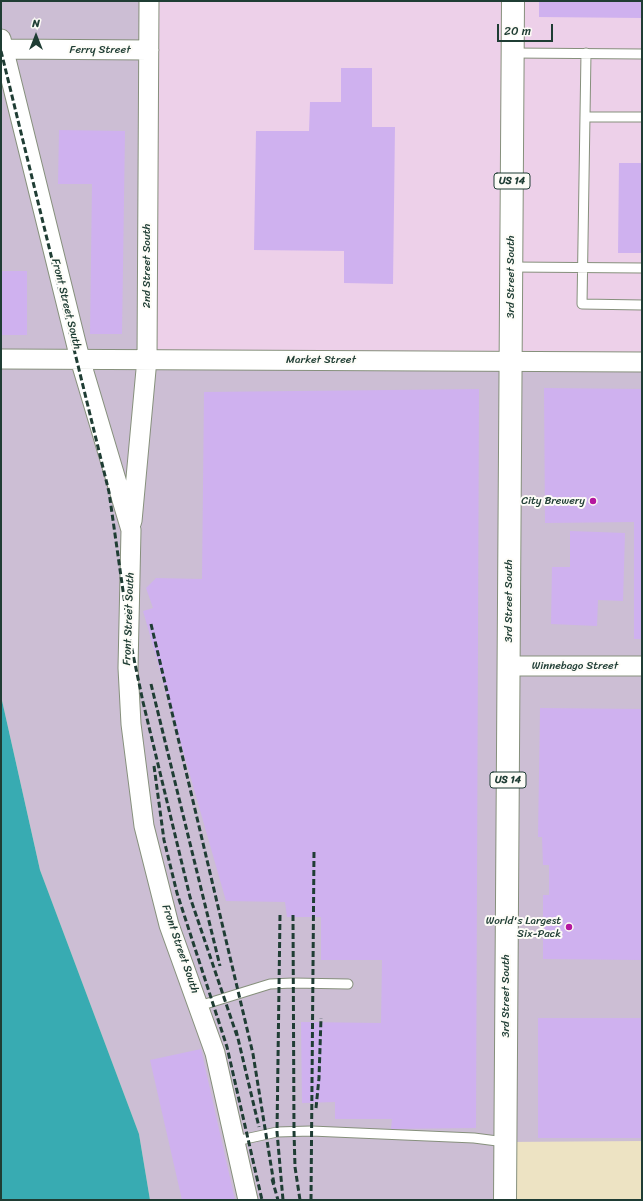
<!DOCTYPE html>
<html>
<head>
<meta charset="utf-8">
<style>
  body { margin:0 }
  #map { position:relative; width:643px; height:1201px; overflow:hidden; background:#ede3c3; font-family:Sriracha,sans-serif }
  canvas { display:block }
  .frame { position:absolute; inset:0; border:2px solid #1f3d34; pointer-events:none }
  .north { position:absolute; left:16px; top:16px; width:40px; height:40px; -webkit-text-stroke:3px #fdfcf7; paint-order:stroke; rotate:0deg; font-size:11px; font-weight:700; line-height:16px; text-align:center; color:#1f3d34 }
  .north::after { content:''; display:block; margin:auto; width:14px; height:18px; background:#1f3d34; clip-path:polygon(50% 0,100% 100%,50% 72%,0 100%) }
  .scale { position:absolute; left:497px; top:24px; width:56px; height:18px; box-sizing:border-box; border:2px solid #1f3d34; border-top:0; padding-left:5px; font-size:12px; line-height:14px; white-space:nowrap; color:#1f3d34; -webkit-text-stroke:3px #fdfcf7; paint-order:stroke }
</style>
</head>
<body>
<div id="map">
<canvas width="643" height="1201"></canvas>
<div class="frame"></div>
<div class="north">N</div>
<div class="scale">20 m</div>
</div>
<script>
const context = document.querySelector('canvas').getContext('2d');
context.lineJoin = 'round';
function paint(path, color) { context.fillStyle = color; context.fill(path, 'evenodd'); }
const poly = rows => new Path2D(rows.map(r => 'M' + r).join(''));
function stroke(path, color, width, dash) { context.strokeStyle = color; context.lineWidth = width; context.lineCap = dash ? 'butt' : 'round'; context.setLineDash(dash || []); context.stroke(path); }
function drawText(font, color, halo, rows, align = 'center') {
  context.font = font + ' Sriracha,sans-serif'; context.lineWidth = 4; context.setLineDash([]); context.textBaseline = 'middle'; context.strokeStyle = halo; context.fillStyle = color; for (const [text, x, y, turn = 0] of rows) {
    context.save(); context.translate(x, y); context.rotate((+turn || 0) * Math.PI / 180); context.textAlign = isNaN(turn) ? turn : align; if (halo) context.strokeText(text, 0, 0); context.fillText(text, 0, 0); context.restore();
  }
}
const built = poly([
  [149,1,642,1,642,362,147,359]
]);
const industrial = poly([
  [1,1,149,1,147,359,642,362,642,1141,506,1142,505,1200,150,1200,139,1134,40,870,1,696]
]);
const water = poly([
  [1,696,40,870,139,1134,150,1200,1,1200]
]);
const building = poly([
  [539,1,642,1,642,18,539,17],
  [341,68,372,68,372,127,395,127,393,284,344,283,344,251,254,250,256,131,309,131,310,102,341,102],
  [59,130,125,131,122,334,90,334,92,184,58,184],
  [619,163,642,163,642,253,618,253],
  [1,271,27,271,27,335,1,335],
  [544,388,642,389,642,639,634,639,634,522,545,523],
  [479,389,476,1128,391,1129,392,1119,335,1119,335,1102,302,1103,301,1022,381,1023,382,960,321,960,321,917,287,917,285,902,226,901,143,611,153,608,146,588,156,578,202,579,204,392],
  [570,531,625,533,623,601,598,600,597,626,551,624,552,567,570,567],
  [540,708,642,709,642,960,543,959,543,895,549,895,549,865,543,865,542,837,538,837],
  [538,1018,642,1018,642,1138,538,1138],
  [201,1049,235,1200,182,1200,150,1060]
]);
const lane = poly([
  [512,53,642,54],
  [586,53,582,304,642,305],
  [585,117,642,117],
  [511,267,642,268],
  [199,1006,270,984,293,983,348,984],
  [236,1141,277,1132,311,1131,474,1138,505,1142]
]);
const street = poly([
  [1,39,80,359,131,530,128,668,131,724,144,826,169,925,215,1053,248,1200],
  [3,49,149,50],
  [1,359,642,362],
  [132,521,147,359,149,1],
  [508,666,642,666]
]);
const highway = poly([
  [505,1200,513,1]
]);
const rail = poly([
  [1,51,109,492,130,640,143,702,190,897,237,1036],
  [151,624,253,1054,274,1184],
  [151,684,220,966],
  [154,766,164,840,177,893,227,1047,262,1200],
  [280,915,277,1132,283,1200],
  [293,915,294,1131,295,1167,300,1200],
  [236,1030,259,1127],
  [316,1108,319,1078,321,1018],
  [272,1179,278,1200],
  [311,1200,314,852]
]);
const markers = [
  [593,501,4,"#b5179e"],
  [569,927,4,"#b5179e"]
];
const shields = [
  [512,181,36],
  [508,780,36]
];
const shieldNames = [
  ["US 14",512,181],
  ["US 14",508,780]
];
const streetNames = [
  ["Ferry Street",100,50],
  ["2nd Street South",147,266,-90],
  ["3rd Street South",511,277,-90],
  ["Front Street South",66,304,76],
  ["Market Street",321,360],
  ["3rd Street South",509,601,-90],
  ["Front Street South",129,619,-88],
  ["Winnebago Street",575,666],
  ["Front Street South",180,949,71],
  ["3rd Street South",506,996,-90]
];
const poiNames = [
  ["City Brewery",585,501],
  ["World's Largest",561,921],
  ["Six-Pack",561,934]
];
paint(built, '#edd0e9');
paint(industrial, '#ccbed4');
paint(water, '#38abb2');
paint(building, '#cfb1ef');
stroke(lane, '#86907c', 11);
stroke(street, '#86907c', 21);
stroke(highway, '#86907c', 24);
stroke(lane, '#fff', 9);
stroke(street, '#fff', 19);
stroke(highway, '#fff', 22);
stroke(rail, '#1f3d34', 3, [6, 3]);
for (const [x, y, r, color] of markers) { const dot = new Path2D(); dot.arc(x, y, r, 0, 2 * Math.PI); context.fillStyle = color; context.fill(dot); stroke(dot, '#fdfcf7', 1.5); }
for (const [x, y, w] of shields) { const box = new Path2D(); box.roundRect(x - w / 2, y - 8, w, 16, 3); context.fillStyle = '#fdfcf7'; context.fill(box); stroke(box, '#1f3d34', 1); }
drawText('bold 10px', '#1f3d34', null, shieldNames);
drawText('11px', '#1f3d34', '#fdfcf7', streetNames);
drawText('11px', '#1f3d34', '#fdfcf7', poiNames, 'right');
</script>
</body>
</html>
